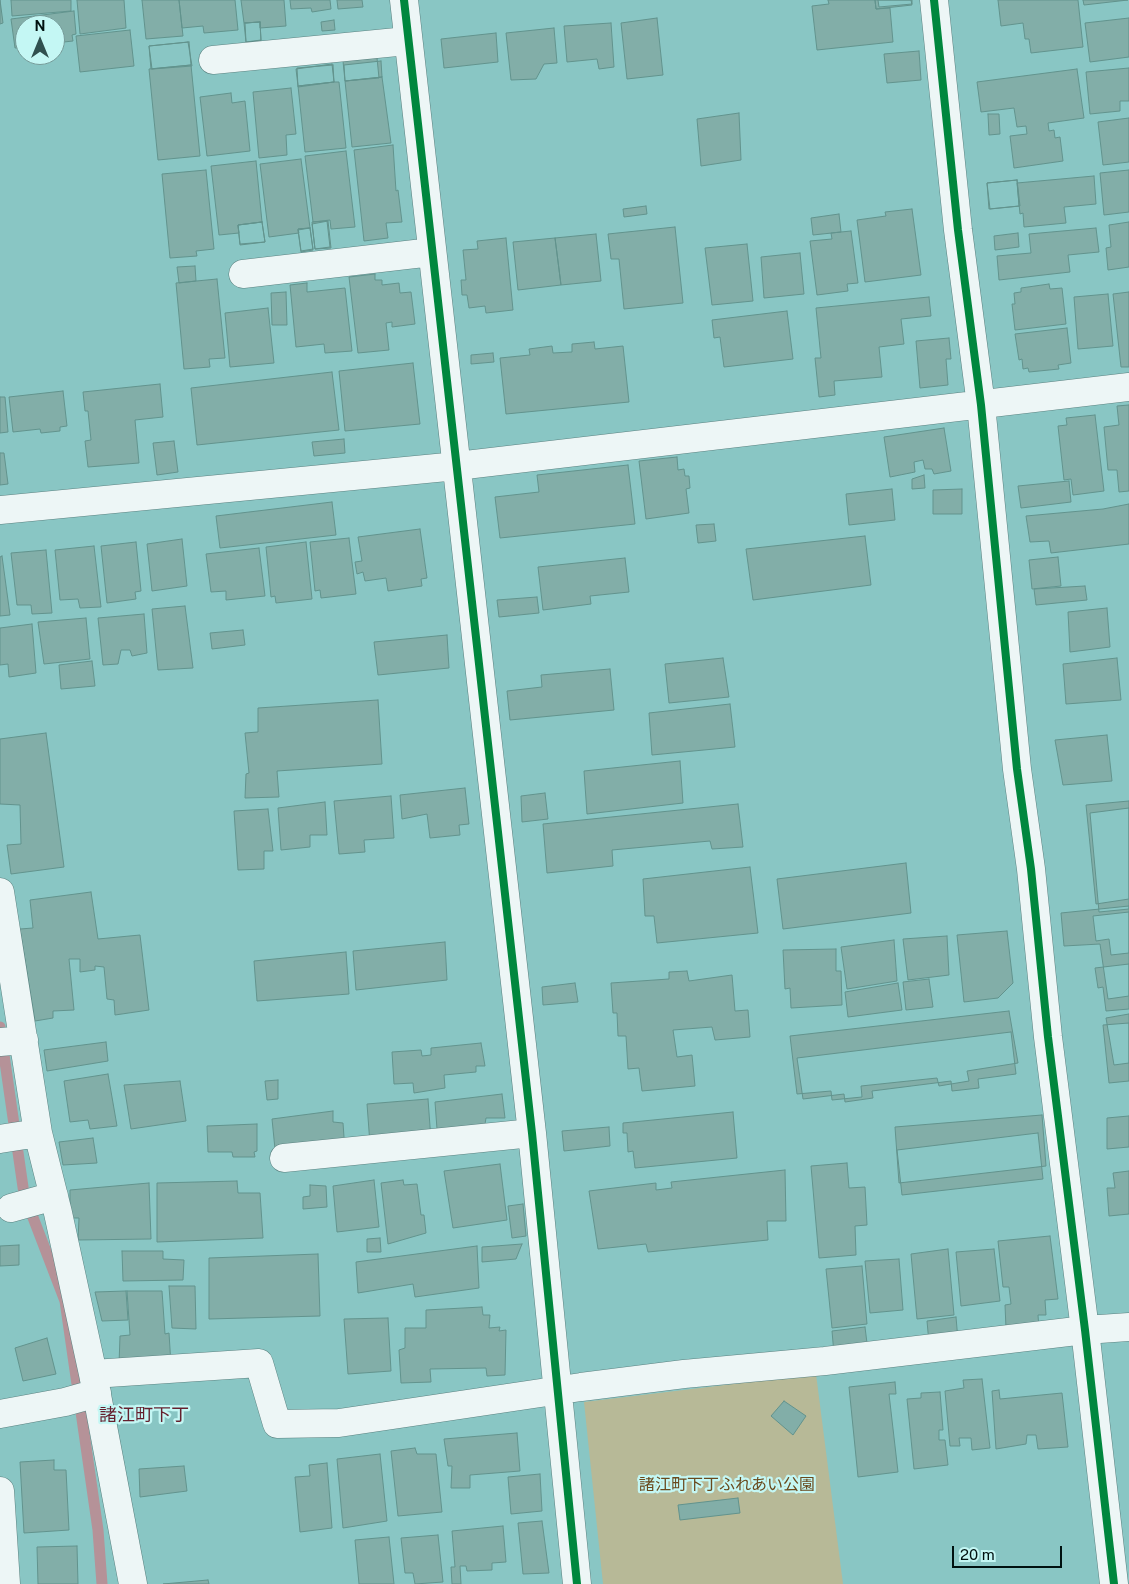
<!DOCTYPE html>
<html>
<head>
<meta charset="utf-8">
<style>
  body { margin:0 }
  #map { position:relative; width:1129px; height:1584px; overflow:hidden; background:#89c6c4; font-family:"Public Sans",sans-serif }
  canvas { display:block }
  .north { position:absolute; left:15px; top:15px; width:50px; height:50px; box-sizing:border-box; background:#c4f7f4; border:1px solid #769b99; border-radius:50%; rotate:0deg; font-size:14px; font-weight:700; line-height:20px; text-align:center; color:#001110 }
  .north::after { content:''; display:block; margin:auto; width:18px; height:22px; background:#30504f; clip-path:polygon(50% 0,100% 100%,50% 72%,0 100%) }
  .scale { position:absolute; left:952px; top:1546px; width:110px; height:22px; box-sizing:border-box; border:2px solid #001110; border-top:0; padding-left:6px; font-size:15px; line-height:18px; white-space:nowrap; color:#001110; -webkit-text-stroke:4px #c4f7f4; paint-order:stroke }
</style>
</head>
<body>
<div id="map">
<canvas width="1129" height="1584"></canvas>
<div class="north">N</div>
<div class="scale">20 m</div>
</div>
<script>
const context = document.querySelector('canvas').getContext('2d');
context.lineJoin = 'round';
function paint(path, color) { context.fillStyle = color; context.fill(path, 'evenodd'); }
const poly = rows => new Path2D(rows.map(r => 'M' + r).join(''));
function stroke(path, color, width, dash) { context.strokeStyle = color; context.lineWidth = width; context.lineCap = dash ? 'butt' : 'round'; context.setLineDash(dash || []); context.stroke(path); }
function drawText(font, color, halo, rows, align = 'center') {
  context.font = font + ' "Public Sans","Noto Sans JP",sans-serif'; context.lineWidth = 4.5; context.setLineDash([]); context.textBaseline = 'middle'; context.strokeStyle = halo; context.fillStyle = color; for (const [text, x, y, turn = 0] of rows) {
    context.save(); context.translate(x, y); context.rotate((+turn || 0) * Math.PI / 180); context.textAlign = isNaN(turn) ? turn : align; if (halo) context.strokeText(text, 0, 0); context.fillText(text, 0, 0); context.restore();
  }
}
const green = poly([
  [816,1374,843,1584,603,1584,584,1402]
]);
const stream = poly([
  [0,1027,24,1194,65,1301,98,1530,102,1584]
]);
const building = poly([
  [0,0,3,23,0,24,0,0],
  [11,0,71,0,71,11,12,16,11,0],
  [77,0,124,0,126,28,80,34,77,0],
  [142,0,179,0,183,36,146,39,142,0],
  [179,0,235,0,238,30,204,33,203,26,182,28,179,0],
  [241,0,284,0,286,26,260,28,260,22,244,23,241,0],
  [290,0,330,0,331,9,312,12,311,8,291,9,290,0],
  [337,0,362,0,363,7,338,9,337,0],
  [828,0,875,0,876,9,890,8,893,42,817,50,812,6,829,4,828,0],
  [875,0,911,0,912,5,876,9,875,0],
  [878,0,912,0,912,4,879,7,878,0],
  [998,0,1078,0,1083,47,1031,53,1029,39,1025,39,1023,23,1001,26,998,0],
  [1083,0,1128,0,1084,5,1083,0],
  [74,11,76,34,72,35,73,41,55,43,55,25,25,25,25,47,15,48,11,19,74,11],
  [657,18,663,75,627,79,621,23,657,18],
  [1129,18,1129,57,1090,62,1085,23,1129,18],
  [334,20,335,30,322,31,321,22,334,20],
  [260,22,261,40,246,42,244,23,260,22],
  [260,22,261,41,246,42,245,23,260,22],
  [611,23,614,67,599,69,597,59,567,62,564,26,611,23],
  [554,28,557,63,544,64,536,79,511,80,506,33,554,28],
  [130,30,134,66,80,72,76,36,130,30],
  [496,33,498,62,444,68,441,39,496,33],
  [188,42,192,66,152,69,149,46,188,42],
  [189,42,191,65,151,69,149,46,189,42],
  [919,51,921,80,887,83,884,54,919,51],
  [377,58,379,78,345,81,343,61,377,58],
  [381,61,382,77,345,81,344,65,381,61],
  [332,64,334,82,298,86,296,69,332,64],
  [191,65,200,156,158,160,149,69,191,65],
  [333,65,334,82,298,87,297,68,333,65],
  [1129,68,1129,101,1120,101,1120,111,1090,114,1086,72,1129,68],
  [1077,69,1084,118,1048,123,1049,131,1054,130,1055,138,1060,137,1063,161,1014,168,1010,136,1027,134,1026,126,1017,127,1014,108,981,112,977,82,1077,69],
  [382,77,391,143,352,147,345,81,382,77],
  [334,82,339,82,346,148,305,152,298,86,334,82],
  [291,88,296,134,286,135,287,155,259,158,253,92,291,88],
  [231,93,232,103,245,101,250,151,207,156,200,97,231,93],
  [739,113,741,160,701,166,697,119,739,113],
  [988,114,999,114,1000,134,989,135,988,114],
  [1129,118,1129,162,1103,165,1098,122,1129,118],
  [393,145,396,191,398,190,402,222,386,223,388,238,364,241,354,150,393,145],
  [346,151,355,227,331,229,330,220,313,222,305,156,346,151],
  [301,159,310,228,298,229,299,233,269,237,260,164,301,159],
  [256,161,262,222,238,225,239,233,219,235,211,166,256,161],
  [206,170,214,249,196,251,197,256,170,258,162,174,206,170],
  [1129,170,1129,212,1104,215,1100,173,1129,170],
  [1094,176,1096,204,1064,207,1066,223,1024,227,1023,213,1020,214,1017,183,1094,176],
  [1017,180,1019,206,989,209,987,183,1017,180],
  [1017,180,1020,206,990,209,987,183,1017,180],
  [646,206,647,214,624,217,623,209,646,206],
  [912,209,921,275,865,282,857,220,886,216,885,212,912,209],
  [839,214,841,232,813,235,811,218,839,214],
  [327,221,330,247,315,249,312,222,327,221],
  [328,221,331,248,315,249,312,224,328,221],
  [262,222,265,242,240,244,238,225,262,222],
  [262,222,265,242,240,245,238,225,262,222],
  [1129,222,1129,267,1108,270,1106,248,1111,247,1109,225,1129,222],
  [675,227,683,303,624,309,619,259,611,259,608,234,675,227],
  [310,228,313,249,301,251,298,229,310,228],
  [310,228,313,250,301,252,298,230,310,228],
  [1096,228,1099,252,1068,255,1070,272,999,280,997,256,1031,253,1029,234,1096,228],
  [851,231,858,283,847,284,848,291,817,295,810,241,832,239,831,233,851,231],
  [1018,233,1019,247,995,250,994,236,1018,233],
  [596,234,601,281,561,285,555,238,596,234],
  [506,238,513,310,486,313,485,306,469,308,467,295,462,295,461,280,466,280,463,250,478,249,477,241,506,238],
  [555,238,561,285,518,290,513,242,555,238],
  [747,244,753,301,712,305,705,248,747,244],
  [800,253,804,294,764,298,761,257,800,253],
  [195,266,196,281,179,283,177,267,195,266],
  [375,274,375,280,382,280,382,285,399,283,400,293,411,292,415,324,392,327,392,322,386,323,389,350,358,353,349,277,375,274],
  [217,279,225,358,209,359,210,367,184,369,176,283,217,279],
  [307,283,307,292,345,288,352,351,325,353,324,344,296,347,290,285,307,283],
  [1049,284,1050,289,1062,288,1066,324,1015,330,1012,304,1015,304,1014,293,1021,292,1021,288,1049,284],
  [286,292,287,325,272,325,271,293,286,292],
  [1129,292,1129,367,1121,367,1113,294,1129,292],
  [1108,294,1113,346,1078,349,1074,297,1108,294],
  [929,297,931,316,901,319,904,344,879,347,882,377,834,381,835,395,819,397,815,358,821,358,816,308,929,297],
  [268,308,274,363,230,367,225,313,268,308],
  [787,311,793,359,724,367,720,337,714,338,712,320,787,311],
  [1067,328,1071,363,1058,365,1059,369,1029,372,1028,368,1023,369,1022,359,1019,360,1015,334,1067,328],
  [949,338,951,359,946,359,948,385,920,388,916,341,949,338],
  [594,342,595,349,623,346,629,402,506,414,500,358,530,355,529,349,552,346,553,353,572,352,572,344,594,342],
  [493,353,494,362,471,364,471,355,493,353],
  [413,363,420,424,345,431,339,371,413,363],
  [332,372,339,430,197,445,191,388,332,372],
  [160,384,163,417,135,420,139,463,88,467,85,441,91,440,88,411,85,411,83,392,160,384],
  [63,391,67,426,60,427,60,431,41,433,40,429,13,432,9,397,63,391],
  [0,397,5,397,8,432,0,433,0,397],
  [1129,405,1129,491,1119,492,1117,470,1108,470,1104,427,1119,425,1117,406,1129,405],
  [1095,415,1104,491,1073,495,1071,479,1064,480,1058,426,1067,425,1066,418,1095,415],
  [944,428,951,471,934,474,932,469,925,469,923,460,914,462,915,472,890,477,884,437,944,428],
  [344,439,345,453,314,456,312,442,344,439],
  [174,441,178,472,157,475,153,443,174,441],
  [0,453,4,453,8,484,0,485,0,453],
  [677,457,678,470,684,469,685,476,689,476,690,488,686,489,689,513,646,519,639,461,677,457],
  [628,465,635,524,500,538,495,497,539,492,537,475,628,465],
  [924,475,925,488,912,489,912,479,924,475],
  [1069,481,1071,502,1021,508,1018,486,1069,481],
  [892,489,895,520,849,525,846,494,892,489],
  [962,489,962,514,933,514,933,490,962,489],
  [332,502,336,535,220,548,216,516,332,502],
  [1129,504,1129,544,1051,553,1049,541,1030,542,1026,516,1103,509,1129,504],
  [714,524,716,541,698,543,696,525,714,524],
  [420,529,427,578,421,579,422,586,388,591,386,578,365,581,363,572,357,574,355,562,362,561,358,537,420,529],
  [865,536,871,585,753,600,746,549,865,536],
  [349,538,356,594,321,598,320,590,315,591,310,542,349,538],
  [182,539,187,586,152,591,147,544,182,539],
  [136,542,141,591,135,592,136,599,107,603,101,546,136,542],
  [306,542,312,599,276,603,275,596,271,597,266,547,306,542],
  [94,546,101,607,80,608,78,599,60,600,55,550,94,546],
  [259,548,265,596,226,600,226,591,211,592,206,554,259,548],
  [46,550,52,613,32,614,31,605,17,605,11,553,46,550],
  [2,556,10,615,0,616,0,557,2,556],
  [1058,557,1061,586,1032,589,1029,560,1058,557],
  [625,558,629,592,590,596,591,604,543,610,538,567,625,558],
  [1085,586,1087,600,1036,605,1034,589,1085,586],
  [537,597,539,613,499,617,497,600,537,597],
  [185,606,193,668,158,670,152,609,185,606],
  [1107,608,1110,647,1070,652,1068,612,1107,608],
  [144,614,147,653,132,656,130,650,121,650,118,664,103,665,98,618,144,614],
  [86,618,90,659,44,664,38,622,86,618],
  [32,624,36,673,9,677,8,664,0,665,0,628,32,624],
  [243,630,245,645,212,649,210,633,243,630],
  [447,635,449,668,378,675,374,642,447,635],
  [723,658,729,697,669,703,665,664,723,658],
  [1117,658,1121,700,1066,704,1063,664,1117,658],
  [92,661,95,686,61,689,59,665,92,661],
  [610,669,614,710,510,720,507,691,542,687,541,675,610,669],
  [378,700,382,764,277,771,279,797,245,798,246,774,249,773,245,733,258,732,258,708,378,700],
  [730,704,735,747,652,755,649,713,730,704],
  [46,733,64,867,11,874,7,845,21,844,20,805,0,804,0,739,46,733],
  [1107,735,1112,781,1063,785,1055,740,1107,735],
  [680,761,683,803,587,814,584,771,680,761],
  [465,788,469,824,459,825,460,835,430,838,427,814,402,819,400,795,465,788],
  [545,793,548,819,522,822,521,796,545,793],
  [391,796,394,838,364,840,365,852,339,854,334,801,391,796],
  [1129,801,1129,899,1096,904,1086,805,1129,801],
  [325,802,327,835,310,835,310,847,281,850,278,808,325,802],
  [738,804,743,847,712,849,710,841,612,850,613,866,547,873,543,824,738,804],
  [1129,808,1129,909,1099,912,1090,813,1129,808],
  [268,809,273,851,264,851,264,869,238,870,234,811,268,809],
  [906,863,911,913,783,929,777,879,906,863],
  [750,867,758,933,657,943,654,916,645,916,643,879,750,867],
  [91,892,98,939,140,935,149,1010,115,1015,114,1000,107,999,104,967,95,966,95,970,80,972,80,959,69,959,74,1010,53,1011,53,1018,35,1021,20,929,33,928,30,900,91,892],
  [1129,906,1129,996,1108,999,1100,944,1064,946,1061,913,1129,906],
  [1129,912,1129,953,1111,955,1109,939,1096,941,1093,916,1129,912],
  [1007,931,1013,983,998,998,964,1002,957,935,1007,931],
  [947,936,949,975,908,980,903,939,947,936],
  [894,940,897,981,847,989,841,947,894,940],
  [445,942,447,980,356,990,353,951,445,942],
  [836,949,836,971,841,971,842,1005,791,1008,790,988,785,989,783,950,836,949],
  [346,952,349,994,257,1001,254,961,346,952],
  [1129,964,1129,1009,1106,1011,1103,987,1098,988,1095,968,1129,964],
  [687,971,689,981,732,975,735,1011,748,1010,750,1037,715,1040,712,1027,673,1030,677,1057,692,1055,695,1086,642,1091,639,1068,628,1069,626,1036,618,1036,617,1013,613,1013,611,983,669,979,669,972,687,971],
  [929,979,933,1007,906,1010,903,982,929,979],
  [575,983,578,1002,543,1005,542,987,575,983],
  [898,983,902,1010,848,1017,845,992,898,983],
  [1009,1011,1018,1063,967,1071,969,1081,939,1086,937,1078,861,1086,862,1097,832,1100,831,1091,797,1094,790,1036,1009,1011],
  [1129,1014,1129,1063,1114,1065,1106,1018,1129,1014],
  [1129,1023,1129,1081,1109,1083,1103,1025,1129,1023],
  [1011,1032,1016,1074,978,1079,979,1088,952,1091,951,1081,872,1091,873,1098,845,1102,844,1094,803,1099,797,1058,1011,1032],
  [106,1042,108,1061,47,1071,44,1050,106,1042],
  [481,1043,485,1066,476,1066,476,1072,444,1075,445,1088,414,1093,413,1083,394,1084,392,1052,421,1050,422,1056,431,1055,431,1048,481,1043],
  [108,1074,117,1126,90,1129,88,1120,70,1122,64,1081,108,1074],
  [278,1080,278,1099,267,1100,265,1081,278,1080],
  [180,1081,186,1121,131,1129,124,1085,180,1081],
  [502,1094,505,1118,486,1118,485,1124,437,1129,435,1102,502,1094],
  [428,1099,431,1140,370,1144,367,1104,428,1099],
  [333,1111,333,1122,343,1123,345,1151,275,1149,272,1119,333,1111],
  [733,1112,737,1158,635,1168,633,1151,628,1152,627,1133,623,1133,623,1123,733,1112],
  [1042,1115,1046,1166,899,1183,895,1127,1042,1115],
  [1129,1116,1129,1147,1107,1149,1107,1118,1129,1116],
  [257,1124,257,1151,254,1152,255,1157,233,1157,232,1152,208,1152,207,1126,257,1124],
  [609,1127,610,1146,564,1151,562,1131,609,1127],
  [1038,1133,1043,1179,902,1195,897,1150,1038,1133],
  [93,1138,97,1163,63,1165,59,1142,93,1138],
  [847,1163,849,1188,865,1187,867,1225,855,1226,856,1255,819,1258,811,1166,847,1163],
  [500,1164,507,1220,453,1228,444,1171,500,1164],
  [785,1170,786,1221,767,1221,768,1240,648,1252,646,1244,598,1249,589,1191,656,1183,656,1190,672,1188,671,1182,785,1170],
  [1129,1171,1129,1214,1109,1216,1107,1188,1115,1188,1113,1173,1129,1171],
  [374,1180,379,1227,337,1232,333,1186,374,1180],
  [403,1180,404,1185,417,1184,421,1215,424,1215,426,1233,388,1244,381,1183,403,1180],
  [237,1181,238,1193,260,1193,263,1238,157,1242,157,1183,237,1181],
  [149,1183,151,1239,78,1240,79,1218,70,1218,70,1190,149,1183],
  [310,1185,326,1186,327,1207,303,1209,303,1197,310,1196,310,1185],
  [523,1204,526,1236,512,1238,508,1206,523,1204],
  [1050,1236,1058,1299,1045,1300,1046,1315,1038,1315,1039,1329,1006,1328,1005,1305,1011,1304,1009,1287,1003,1287,998,1241,1050,1236],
  [380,1238,381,1252,367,1252,367,1239,380,1238],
  [522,1244,516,1259,482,1262,482,1247,522,1244],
  [19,1245,19,1265,0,1266,0,1246,19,1245],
  [477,1246,479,1288,415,1297,413,1284,358,1293,356,1262,477,1246],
  [948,1249,954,1315,917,1319,911,1254,948,1249],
  [994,1249,1000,1301,961,1306,956,1252,994,1249],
  [122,1251,163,1251,163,1259,184,1260,183,1280,123,1281,122,1251],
  [318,1254,320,1316,209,1319,209,1258,318,1254],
  [899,1259,903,1310,870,1313,865,1261,899,1259],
  [862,1266,867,1324,832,1328,826,1269,862,1266],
  [169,1286,195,1286,196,1329,172,1328,169,1286],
  [126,1291,128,1320,102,1321,95,1292,126,1291],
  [127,1291,162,1291,165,1334,169,1333,171,1365,119,1365,120,1336,130,1335,127,1291],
  [482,1307,483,1315,490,1315,489,1328,500,1327,499,1331,506,1330,505,1375,487,1376,486,1368,430,1369,431,1382,401,1383,399,1350,405,1348,405,1328,426,1328,426,1310,482,1307],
  [956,1317,958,1340,929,1343,927,1321,956,1317],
  [388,1318,391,1371,348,1374,344,1319,388,1318],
  [865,1327,868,1351,834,1354,832,1331,865,1327],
  [47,1338,56,1374,23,1381,15,1348,47,1338],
  [982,1379,990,1448,972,1450,971,1438,959,1438,960,1446,950,1446,945,1391,964,1388,963,1380,982,1379],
  [895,1382,896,1394,889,1394,898,1472,858,1477,849,1387,895,1382],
  [999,1390,1000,1399,1062,1393,1068,1447,1038,1449,1036,1435,1027,1435,1026,1444,996,1449,992,1391,999,1390],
  [940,1392,943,1430,939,1430,939,1440,945,1440,948,1465,914,1469,907,1399,921,1398,921,1393,940,1392],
  [784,1401,806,1416,793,1435,771,1416,784,1401],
  [517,1433,520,1471,470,1475,470,1488,451,1488,452,1466,448,1466,444,1439,517,1433],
  [415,1448,417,1454,436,1454,442,1512,398,1516,391,1451,415,1448],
  [380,1454,387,1521,343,1528,337,1459,380,1454],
  [54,1460,54,1470,66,1470,69,1530,24,1533,20,1462,54,1460],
  [327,1463,332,1528,300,1532,295,1477,310,1476,309,1465,327,1463],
  [184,1466,187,1491,140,1497,139,1469,184,1466],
  [540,1474,542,1511,511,1514,508,1477,540,1474],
  [738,1498,740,1513,680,1520,678,1505,738,1498],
  [542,1521,549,1573,523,1574,518,1523,542,1521],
  [503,1526,506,1562,492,1563,492,1570,467,1571,466,1566,460,1566,461,1584,452,1584,451,1567,455,1567,452,1531,503,1526],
  [438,1535,443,1582,415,1584,413,1573,405,1573,401,1538,438,1535],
  [389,1537,394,1584,359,1584,355,1540,389,1537],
  [77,1546,78,1584,38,1584,37,1547,77,1546],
  [208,1580,209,1584,163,1584,208,1580]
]);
const minor = poly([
  [404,0,532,1133,577,1584],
  [934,0,958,230,981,405,1017,769,1031,869,1048,1037,1085,1330,1114,1584],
  [213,60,407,41],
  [243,274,432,252],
  [0,510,457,466,1129,387],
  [0,892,38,1133,58,1213,93,1374,133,1584],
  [0,1042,24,1040],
  [0,1139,38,1133],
  [284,1158,532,1133],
  [11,1208,54,1196],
  [93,1374,259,1363,277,1424,339,1423,581,1387,684,1374,825,1361,1085,1330,1129,1327],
  [0,1414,65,1402,97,1393],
  [0,1491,6,1584]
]);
const cycleway = poly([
  [404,0,532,1133,577,1584],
  [934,0,958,230,981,405,1017,769,1031,869,1048,1037,1085,1330,1114,1584]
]);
const parkNames = [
  ["諸江町下丁ふれあい公園",727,1485]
];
const neighbourhoodNames = [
  ["諸江町下丁",144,1415]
];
paint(green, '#b7b997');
stroke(stream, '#b59298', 11);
paint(building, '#82aea8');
stroke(building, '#62938d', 1);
stroke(minor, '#5b8280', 29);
stroke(minor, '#edf6f6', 28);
stroke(cycleway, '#00873e', 8);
drawText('16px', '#6a491c', '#c4f7f4', parkNames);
drawText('18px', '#651f2d', '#c4f7f4', neighbourhoodNames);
</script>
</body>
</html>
